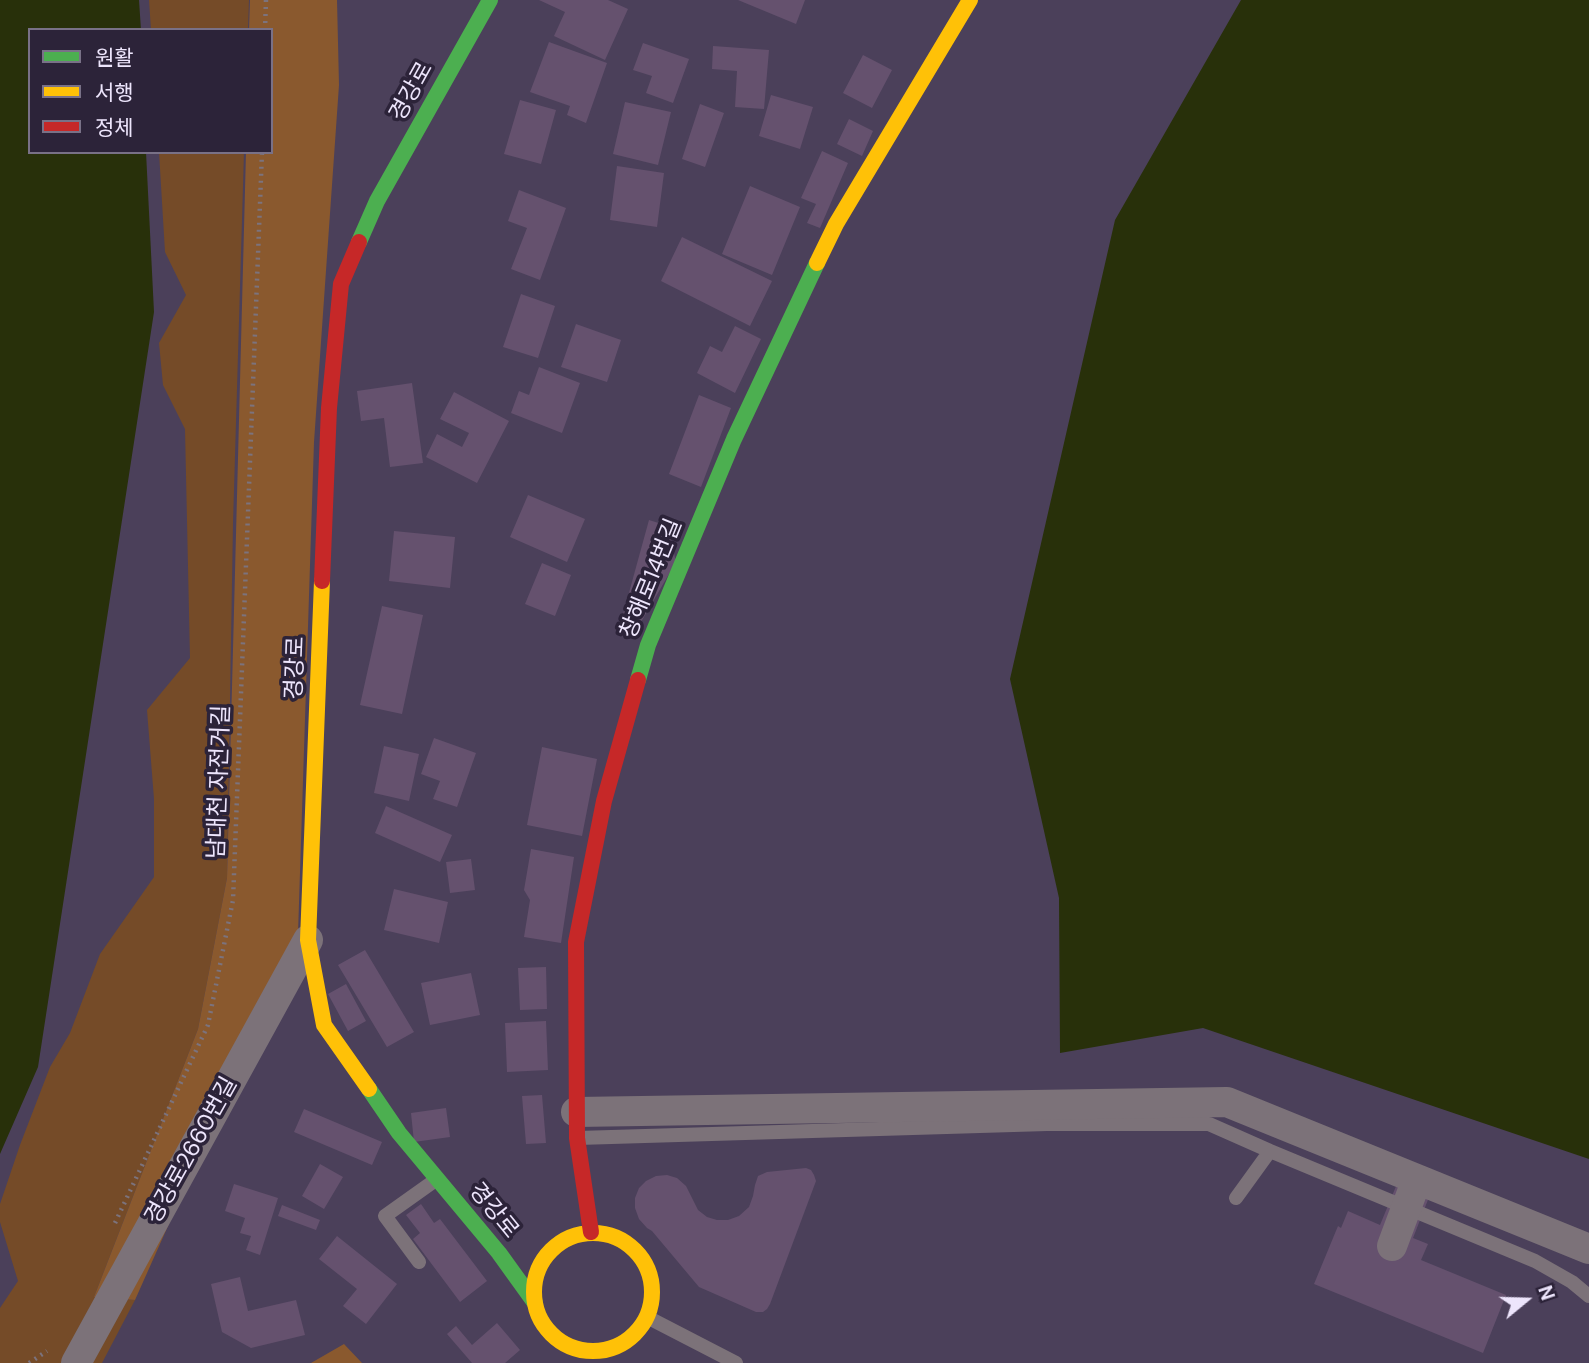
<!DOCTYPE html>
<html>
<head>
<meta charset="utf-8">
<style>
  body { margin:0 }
  #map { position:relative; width:1589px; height:1363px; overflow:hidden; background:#4b405a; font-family:"DM Sans","Noto Sans KR",sans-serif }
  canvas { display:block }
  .legend { position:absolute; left:28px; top:28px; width:245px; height:126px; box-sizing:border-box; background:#2c2339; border:2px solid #797187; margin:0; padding:9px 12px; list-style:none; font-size:21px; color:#ede5fc }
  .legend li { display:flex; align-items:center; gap:14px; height:35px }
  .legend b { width:35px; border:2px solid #797187 }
  .north { position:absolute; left:1491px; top:1265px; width:70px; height:70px; -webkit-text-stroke:5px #2c2339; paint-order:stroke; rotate:71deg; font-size:19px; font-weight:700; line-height:28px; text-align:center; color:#ede5fc }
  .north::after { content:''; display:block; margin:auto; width:24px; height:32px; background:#ede5fc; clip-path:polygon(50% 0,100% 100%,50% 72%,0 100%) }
</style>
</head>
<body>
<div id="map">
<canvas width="1589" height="1363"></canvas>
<ul class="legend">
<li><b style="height:9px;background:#4caf50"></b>원활</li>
<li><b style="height:9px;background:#ffc107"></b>서행</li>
<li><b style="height:9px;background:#c62828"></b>정체</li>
</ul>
<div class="north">N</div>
</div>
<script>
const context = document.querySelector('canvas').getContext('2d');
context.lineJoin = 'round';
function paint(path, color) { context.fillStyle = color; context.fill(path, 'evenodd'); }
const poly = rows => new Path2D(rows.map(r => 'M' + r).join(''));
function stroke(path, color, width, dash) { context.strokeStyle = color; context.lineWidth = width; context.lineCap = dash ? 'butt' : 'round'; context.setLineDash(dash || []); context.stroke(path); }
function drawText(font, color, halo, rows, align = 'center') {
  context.font = font + ' "DM Sans","Noto Sans KR",sans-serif'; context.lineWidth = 7; context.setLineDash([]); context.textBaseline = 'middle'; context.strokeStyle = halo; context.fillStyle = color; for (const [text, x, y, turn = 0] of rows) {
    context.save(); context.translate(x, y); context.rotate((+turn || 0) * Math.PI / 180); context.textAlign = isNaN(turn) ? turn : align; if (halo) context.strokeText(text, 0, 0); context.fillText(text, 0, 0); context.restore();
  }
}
const green = poly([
  [149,0,249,0,248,30,151,30],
  [159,152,244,152,233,523,227,878,198,1029,94,1297,135,1300,102,1363,0,1363,0,1308,18,1281,0,1222,0,1204,20,1145,50,1067,70,1033,100,954,154,877,154,799,147,710,190,658,185,429,163,385,159,343,186,295,165,252]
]);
const forest = poly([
  [250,0,337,0,339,85,314,442,298,934,135,1300,94,1297,198,1029,227,878,246,152,271,152,271,30,249,30],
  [344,1344,362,1363,311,1363]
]);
const water = poly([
  [0,0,139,0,141,30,30,30,30,152,146,152,154,312,38,1067,0,1154],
  [1241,0,1589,0,1589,1159,1203,1028,1060,1053,1059,898,1010,679,1115,220]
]);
const building = poly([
  [539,0,608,0,628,9,605,60,554,36,565,12],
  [738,0,805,0,796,24],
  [549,42,607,63,586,123,567,115,570,106,530,92],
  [643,43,689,59,673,103,646,93,652,76,633,70],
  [713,46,769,50,764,109,735,107,737,71,712,69],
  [863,55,892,70,872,108,843,93],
  [771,95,813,107,800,149,759,136],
  [520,100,556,110,541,164,504,154],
  [625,102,671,112,658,165,613,154],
  [700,104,724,113,705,167,682,159],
  [849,119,873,131,862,156,837,144],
  [822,151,848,163,820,228,807,223,816,204,801,198],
  [617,166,664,173,657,227,610,220],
  [750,186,800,207,772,275,722,254],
  [519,190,566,208,540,280,511,269,527,228,508,221],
  [682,237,772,281,750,326,661,281],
  [521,294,555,306,538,358,503,347],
  [576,324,621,340,607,382,561,367],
  [735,326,761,339,735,393,697,373,710,346,722,352],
  [539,367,580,383,562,433,511,413,519,391,529,395],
  [412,383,423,463,390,467,384,418,361,421,357,391],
  [454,392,509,421,477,483,426,457,437,434,462,447,469,433,440,419],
  [699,395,731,408,701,487,669,474],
  [528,495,585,519,567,562,510,537],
  [649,520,668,526,676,562,634,634,619,629],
  [394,531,455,537,450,588,389,581],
  [542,563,571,575,555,616,525,604],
  [382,606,423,615,402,714,360,705],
  [434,738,476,753,457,807,433,799,440,781,421,774],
  [384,746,419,754,409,801,374,793],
  [542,747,597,759,582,836,527,825],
  [386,806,452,835,440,862,375,833],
  [531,849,574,857,561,943,524,937,530,900,524,890],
  [471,859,475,890,450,893,446,862],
  [394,889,448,902,439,943,384,930],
  [365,950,414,1032,387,1047,338,965],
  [546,967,547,1009,520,1010,518,968],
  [471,973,480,1015,430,1025,421,983],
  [346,984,366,1021,348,1031,328,994],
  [546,1021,548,1070,507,1072,505,1023],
  [542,1095,546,1143,526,1144,522,1096],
  [446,1108,450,1137,414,1142,411,1113],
  [304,1109,382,1142,372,1165,294,1132],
  [320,1164,343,1177,324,1209,302,1196],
  [806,1168,811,1170,814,1175,816,1181,770,1304,767,1309,763,1312,756,1312,699,1287,652,1231,647,1228,639,1219,635,1208,635,1198,639,1188,646,1181,656,1176,667,1175,677,1178,686,1186,698,1210,707,1217,717,1220,728,1220,739,1216,749,1207,753,1196,755,1185,758,1176,767,1172],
  [1399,1179,1431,1192,1413,1238,1428,1244,1421,1260,1506,1295,1483,1353,1314,1284,1338,1226,1341,1228,1348,1211,1380,1225],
  [234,1184,278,1198,260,1255,246,1250,251,1236,240,1233,245,1218,225,1211],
  [421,1204,434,1223,440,1219,487,1281,460,1302,413,1239,420,1233,406,1215],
  [282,1205,320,1220,316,1230,278,1216],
  [337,1236,397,1284,366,1324,343,1306,357,1289,319,1259],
  [240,1277,248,1311,296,1300,305,1335,251,1348,222,1332,211,1284],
  [497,1323,520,1350,505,1363,472,1363,447,1334,456,1326,472,1345]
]);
const path = poly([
  [265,30,266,0],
  [115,1223,208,1025,233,900,262,152],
  [29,1363,47,1351]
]);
const lane = poly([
  [578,1138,1047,1124,1209,1124,1270,1151,1535,1261,1572,1282,1589,1296],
  [1236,1198,1270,1151],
  [419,1262,385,1216,437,1179],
  [647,1317,736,1363]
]);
const street = poly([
  [576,1112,1227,1102,1589,1249],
  [1392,1246,1417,1179],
  [76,1363,308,940]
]);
const fast = poly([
  [359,242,377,201,490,0],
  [638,680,648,645,734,439,817,263],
  [369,1089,399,1133,499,1253,535,1303]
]);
const slow = poly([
  [817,263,836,224,970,0],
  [322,581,308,940,324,1025,369,1089],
  '534 1292a59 59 0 1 1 118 0a59 59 0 1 1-118 0Z'
]);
const jam = poly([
  [322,581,329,408,341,284,359,242],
  [591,1232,577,1138,576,942,604,801,638,680]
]);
const streetNames = [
  ["경강로",412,92,-61],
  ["창해로14번길",652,579,-68],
  ["경강로",296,668,-88],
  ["남대천 자전거길",220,782,-88],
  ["경강로2660번길",192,1151,-61],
  ["경강로",493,1211,51]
];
paint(green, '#754b28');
paint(forest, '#8a592e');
paint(water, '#28300a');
paint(building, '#65516e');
stroke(path, '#7c737d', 4.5, [2, 5]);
stroke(lane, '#7c7279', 14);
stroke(street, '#7c7279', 30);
stroke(fast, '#4caf50', 16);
stroke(slow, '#ffc107', 16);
stroke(jam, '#c62828', 16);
drawText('23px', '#ede5fc', '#2c2339', streetNames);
</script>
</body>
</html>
